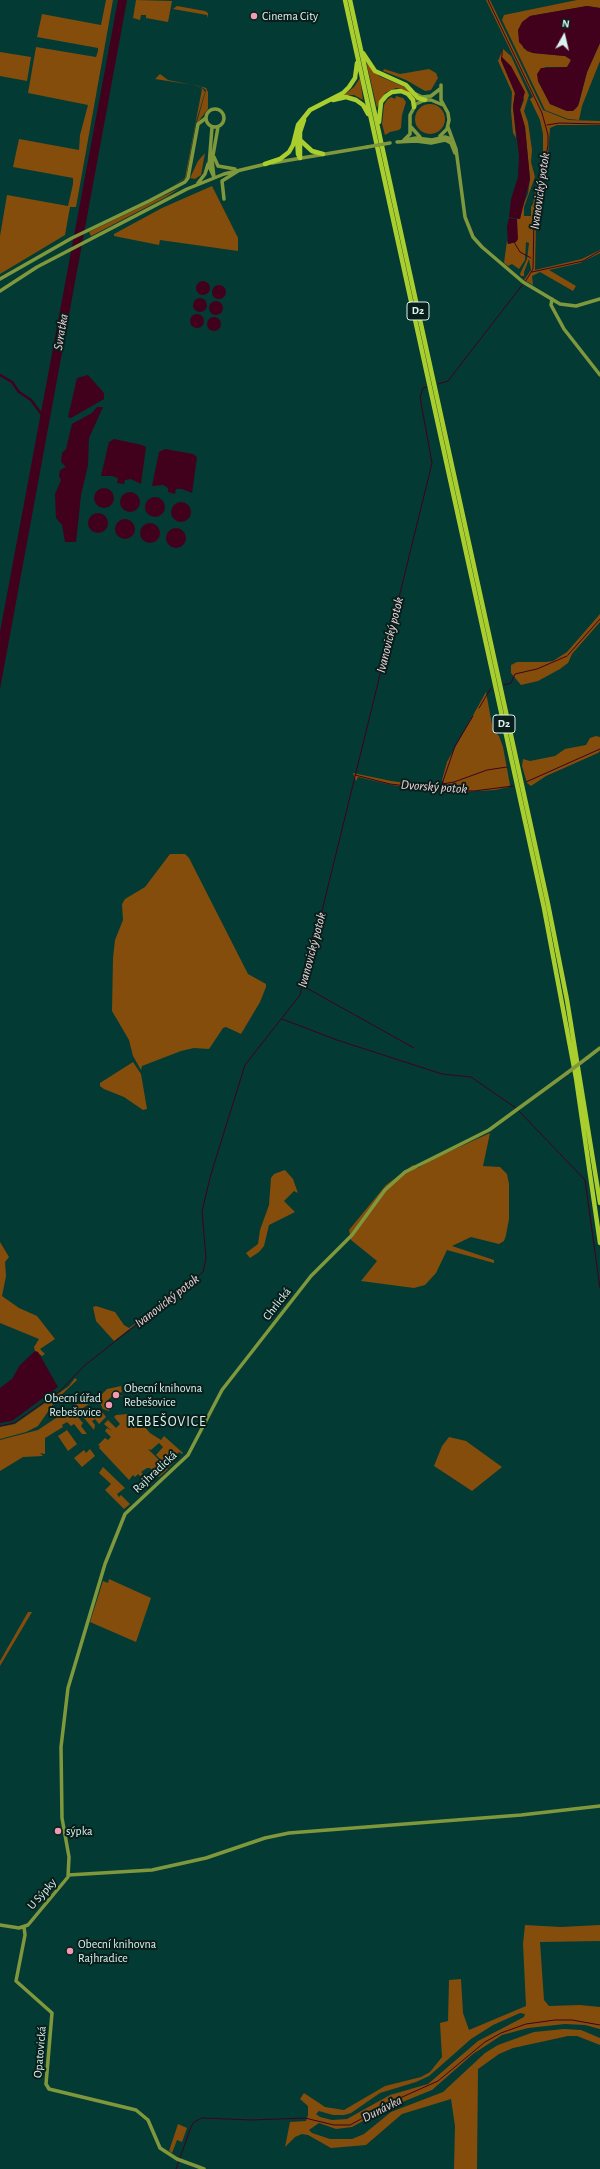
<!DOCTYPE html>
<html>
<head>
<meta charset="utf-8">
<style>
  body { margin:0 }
  #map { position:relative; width:600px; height:2169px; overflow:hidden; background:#043a34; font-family:"Alegreya Sans",sans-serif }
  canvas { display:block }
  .north { position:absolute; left:544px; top:16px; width:40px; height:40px; -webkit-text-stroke:3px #091e1a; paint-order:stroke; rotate:8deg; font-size:11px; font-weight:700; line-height:16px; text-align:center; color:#daf3ee }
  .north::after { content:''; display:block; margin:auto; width:14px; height:18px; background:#daf3ee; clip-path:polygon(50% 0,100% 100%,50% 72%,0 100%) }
</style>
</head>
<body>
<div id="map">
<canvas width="600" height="2169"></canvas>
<div class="north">N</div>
</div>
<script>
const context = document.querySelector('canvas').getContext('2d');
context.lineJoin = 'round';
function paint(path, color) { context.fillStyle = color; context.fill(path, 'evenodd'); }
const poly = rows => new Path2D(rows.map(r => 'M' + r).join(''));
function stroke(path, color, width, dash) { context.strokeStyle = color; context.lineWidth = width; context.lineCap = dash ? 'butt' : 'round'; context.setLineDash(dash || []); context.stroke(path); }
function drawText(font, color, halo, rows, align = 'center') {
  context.font = font + ' "Alegreya Sans",sans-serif'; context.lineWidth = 4; context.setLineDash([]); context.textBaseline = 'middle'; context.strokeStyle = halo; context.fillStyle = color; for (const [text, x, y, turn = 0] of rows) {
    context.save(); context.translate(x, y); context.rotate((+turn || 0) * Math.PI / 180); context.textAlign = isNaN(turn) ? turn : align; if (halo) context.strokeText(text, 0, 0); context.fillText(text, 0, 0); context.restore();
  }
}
const green = poly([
  [106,0,113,0,76,207,70,207,65,235,0,274,0,236,7,195,68,206,73,184,73,178,13,167,19,139,79,150,80,135,88,105,28,93,36,47,96,57,98,51,98,48,37,37,42,14,101,25],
  [136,0,172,1,168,22,146,18,146,15,141,15,140,20,133,18],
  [486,0,490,0,543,110,568,120,600,121,600,125,557,125,550,128,548,155,536,219,535,270,582,259,600,250,600,253,580,263,549,270,576,286,573,291,540,272,532,276,533,285,524,280,531,270,529,259,524,272,524,276,521,276,520,274,527,259,529,243,526,242,525,260,519,269,512,264,508,266,504,263,507,241,508,244,516,242,517,219,520,219,521,210,528,194,530,179,525,127,520,110,524,100,517,78,501,60,515,93,513,107,516,138,513,133,511,111,512,92,498,61,503,49,511,56,529,95,524,111,528,122,532,150,531,162,535,177,524,207,524,216,531,216,531,207,533,204,543,155,543,134,540,120,530,99,533,97],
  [577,0,600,0,600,8,587,6,530,16,523,48,533,53,565,56,570,58,571,62,567,67,545,67,538,81,550,104,567,111,575,109,579,103,587,72,600,43,600,61,582,106,579,120,568,119,545,110,502,20,504,15],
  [177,6,205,11,208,13,208,18,207,15,173,9],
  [0,52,31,57,27,81,0,76],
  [366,61,379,76,407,88,417,101,416,102,413,97,402,89,396,88,385,93,377,108],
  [384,69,400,74,429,69,436,73,438,78,431,90,425,91,406,80,383,71],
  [160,74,168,80,203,87,206,88,208,92,208,109,198,122,187,176,197,122,206,90,200,86,155,79],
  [360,78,363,100,354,95,344,95,354,87],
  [198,87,203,89,205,92,196,122,186,178,171,187,185,178,202,89],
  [396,96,403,98,406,102,402,115,401,128,399,130,390,132,385,135,382,124,384,105,387,100,391,97,395,99],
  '415 119a15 15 0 1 1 30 0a15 15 0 1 1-30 0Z',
  [205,153,201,175,195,179,190,178,198,161],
  [212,186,238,238,238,251,160,240,159,245,114,236,114,234,162,208],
  [180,188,166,197,91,236,89,232],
  [600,614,600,622,572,654,568,663,560,669,538,681,521,685,511,673,511,665,517,662,546,662,553,661,567,652],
  [486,692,493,730,499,736,503,747,510,785,509,787,495,790,461,792,431,790,429,787,430,786,443,787,445,790,448,789,442,780,447,762],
  [596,736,600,737,600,751,598,753,546,776,531,786,527,783,522,766,523,759,530,761,555,756,565,749,586,745,590,738],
  [353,773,391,781,422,785,428,790,392,785,358,777,356,781],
  [170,854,185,854,189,858,248,974,266,984,266,987,260,1002,241,1034,226,1027,223,1028,209,1049,194,1048,181,1051,142,1066,141,1070,133,1056,129,1040,112,1011,113,958,115,940,123,920,122,904,125,899,145,887],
  [133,1062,141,1074,147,1109,143,1110,124,1097,104,1089,100,1086,100,1083],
  [490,1133,483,1166,500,1167,507,1174,509,1184,509,1219,506,1235,504,1241,499,1244,471,1237,452,1246,494,1260,494,1263,447,1250,436,1273,425,1285,414,1288,361,1281,377,1261,351,1240,349,1230,386,1185,413,1165,418,1168,433,1159],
  [285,1170,293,1179,298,1193,294,1191,284,1201,295,1212,269,1225,264,1246,259,1252,250,1258,246,1253,258,1244,260,1230,269,1205,271,1178,274,1174],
  [0,1242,9,1257,5,1262,6,1276,2,1296,19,1308,37,1316,55,1339,40,1349,45,1354,42,1356,35,1351,34,1347,39,1339,0,1323],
  [96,1306,115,1312,124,1325,129,1328,145,1317,114,1341,96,1321,93,1307],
  [75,1378,77,1380,56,1400,38,1426,26,1432,0,1439,0,1427,15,1424,69,1386],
  [121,1386,122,1392,119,1393,122,1396,119,1398,115,1393,105,1403,110,1408,109,1411,103,1409,99,1401,100,1395,102,1396,102,1394,107,1389],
  [77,1404,89,1404,83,1408,90,1415,99,1408,106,1417,99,1424,95,1419,92,1421,95,1425,94,1430,79,1412,76,1415,83,1423,81,1426,87,1434,82,1434,74,1424,71,1426,67,1422,62,1425,63,1427,45,1438,45,1454,40,1453,43,1456,23,1457,0,1471,0,1440,38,1430],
  [128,1414,136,1420,138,1418,141,1421,144,1418,142,1414,147,1419,142,1424,150,1433,161,1440,164,1436,183,1453,179,1457,182,1454,179,1452,175,1456,168,1450,176,1460,169,1467,156,1455,163,1447,159,1443,151,1450,148,1449,168,1469,159,1477,150,1468,147,1468,141,1472,143,1474,140,1476,138,1474,135,1477,133,1475,129,1480,99,1448,100,1446,98,1445,105,1438,108,1440,111,1437,105,1431,107,1428,112,1431,104,1424,108,1420,116,1428,120,1424,114,1417,116,1415],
  [67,1430,77,1444,68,1451,58,1436],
  [449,1437,466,1441,502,1467,472,1491,434,1466,442,1446],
  [90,1449,95,1456,82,1467,74,1458,84,1450,86,1453],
  [103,1467,125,1488,117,1494,119,1497,121,1495,130,1504,124,1509,105,1490,111,1484,99,1473],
  [109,1579,151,1598,136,1642,90,1622,103,1581,108,1583],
  [28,1612,32,1612,0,1666,0,1661],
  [525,1925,561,1927,600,1925,600,1941,540,1942,544,2000,549,2006,580,2005,600,2007,600,2029,585,2025,565,2024,528,2028,502,2035,473,2054,432,2090,385,2109,352,2127,336,2129,319,2123,309,2130,312,2133,330,2139,352,2139,364,2134,391,2112,443,2092,485,2053,498,2045,534,2032,564,2029,581,2030,600,2038,600,2045,577,2036,568,2036,513,2048,499,2054,478,2069,477,2169,454,2169,455,2126,451,2099,402,2114,366,2145,331,2148,308,2135,302,2134,295,2137,285,2147,290,2122,306,2121,308,2115,308,2106,300,2099,304,2093,325,2107,344,2110,385,2086,421,2077,430,2072,442,2057,440,2023,448,2021,449,1980,461,1979,463,2013,469,2030,526,2006,523,1944],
  [520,2013,525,2014,524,2017,478,2041,428,2084,390,2095,347,2119,332,2120,320,2117,316,2114,319,2111,333,2115,344,2115,351,2113,380,2093,416,2082,429,2076,471,2039,493,2025],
  [178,2124,187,2128,182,2142,177,2140,172,2153,169,2151]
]);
const water = poly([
  [118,0,127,0,0,689,0,632],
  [587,6,600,8,600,43,587,72,578,106,573,111,567,111,550,104,538,81,537,74,541,68,567,67,571,60,565,56,533,53,527,51,519,42,518,30,522,22,530,16],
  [501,56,511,66,525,92,520,110,525,127,530,179,520,219,509,217,511,199,518,177,519,156,513,107,515,93,501,60],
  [509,218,517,219,518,239,516,242,508,244,507,227],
  '196 288a7 7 0 1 1 14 0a7 7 0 1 1-14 0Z',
  '212 292a7 7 0 1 1 14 0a7 7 0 1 1-14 0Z',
  '193 305a7 7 0 1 1 14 0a7 7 0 1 1-14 0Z',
  '209 308a7 7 0 1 1 14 0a7 7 0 1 1-14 0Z',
  '190 321a7 7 0 1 1 14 0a7 7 0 1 1-14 0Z',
  '207 324a7 7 0 1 1 14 0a7 7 0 1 1-14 0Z',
  [88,375,104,393,104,399,71,418,68,417,77,378],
  [97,407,103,407,89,438,88,465,81,495,76,542,65,542,62,525,56,518,55,494,61,480,59,476,60,470,66,467,61,462,62,453,66,449,72,424,92,413],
  [114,439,142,445,146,447,141,484,131,479,125,480,124,484,117,483,118,478,112,476,101,476,109,442],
  [165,449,193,454,197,457,192,493,182,489,176,489,175,494,168,492,168,488,163,485,152,486,159,452],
  '94 498a10 10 0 1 1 20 0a10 10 0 1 1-20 0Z',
  '120 502a10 10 0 1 1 20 0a10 10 0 1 1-20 0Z',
  '145 507a10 10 0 1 1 20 0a10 10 0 1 1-20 0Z',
  '171 512a10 10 0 1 1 20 0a10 10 0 1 1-20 0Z',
  '88 523a10 10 0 1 1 20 0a10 10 0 1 1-20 0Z',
  '115 529a10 10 0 1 1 20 0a10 10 0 1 1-20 0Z',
  '140 533a10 10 0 1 1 20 0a10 10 0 1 1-20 0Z',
  '166 538a10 10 0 1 1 20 0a10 10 0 1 1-20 0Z',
  [35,1351,38,1352,58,1387,12,1421,0,1423,0,1388,12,1379,20,1365]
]);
const stream = poly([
  [488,0,542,113,548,135,548,145,534,220,533,269,525,282],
  [502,56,502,50],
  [547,125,559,123,600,124],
  [514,242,520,252,531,258],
  [532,272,583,261,600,251],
  [438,384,448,381,451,377,523,284],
  [568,655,600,619],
  [504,685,511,683,515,674,537,669,567,656],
  [479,708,491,688],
  [473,716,455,746,442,784,454,782,487,770,507,767],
  [355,775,390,784,440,790,474,791,513,786],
  [526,782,600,749],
  [303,986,414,1048],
  [282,1019,337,1040,442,1074,471,1077,516,1108],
  [518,1110,585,1180,600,1288],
  [0,1426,14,1423,60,1391,84,1366,203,1272,206,1258,202,1211,211,1174,245,1065,300,995,318,927,432,463,420,397,423,388,427,387],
  [176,2169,191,2127,194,2122,202,2118,252,2120,305,2118,334,2125,350,2125,400,2098,438,2081,485,2042,501,2033,526,2024,555,2020,572,2020,600,2025]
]);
const canal = poly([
  [0,375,12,382,19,392,31,400,42,415]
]);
const secondary = poly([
  [416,94,422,97,431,96,440,89],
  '206 118a9 9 0 1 1 18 0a9 9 0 1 1-18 0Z',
  [212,127,209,166,214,177],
  [411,127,420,137],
  [448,127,456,149,465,217,473,237,482,247,523,282,560,304,576,306,600,299],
  [440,136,447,129,449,120,448,113,441,100,441,85],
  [404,140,410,134,410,115,416,104,425,100,431,100,443,105],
  [405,140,416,138,432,140,445,137,451,139],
  [397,142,416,141,431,143,445,140,451,143,455,153],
  [214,157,218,166,235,169],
  [272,163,367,147],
  [214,177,212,161,218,127],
  [198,183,205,174,208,164],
  [224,199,222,181,238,171],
  [0,279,72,238,149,201,185,182,188,178,198,124,206,118],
  [0,291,37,267,187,189,224,174,266,164],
  [552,299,551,305,564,329,600,375],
  [587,1058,600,1048],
  [68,1875,152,1870,206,1858,265,1838,289,1833,521,1815,600,1806],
  [0,1925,19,1928,28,1925,68,1877,69,1857,62,1818,61,1747,68,1688,105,1564,125,1514,188,1455,222,1390,311,1276,352,1235,385,1190,405,1172,489,1130,567,1073],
  [24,1927,25,1935,16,1981,52,2013,46,2084,49,2089,136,2110,148,2120,160,2148,177,2159,204,2169]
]);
const highway = poly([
  [345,0,544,908,576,1078,600,1243],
  [350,0,548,904,567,1000,600,1203],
  [363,53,375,71,406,85,418,98,425,100],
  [333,100,346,97,356,100,363,105,368,114],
  [304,120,300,132,300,140,312,151,323,154],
  [379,122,381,102,386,96,392,92,401,91,408,94,413,100,414,107],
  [297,137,298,154,300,158],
  [300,140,300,158],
  [265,164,280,159,289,152,293,145,298,125,310,110,343,93,349,87,355,78,357,63]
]);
const secondaryBridge = poly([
  [367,147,390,143],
  [567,1073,587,1058]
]);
const markers = [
  [254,16,4,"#f19ab1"],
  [116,1395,4,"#f19ab1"],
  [109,1405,4,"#f19ab1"],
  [58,1831,4,"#f19ab1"],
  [70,1951,4,"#f19ab1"]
];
const shields = [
  [418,311,22],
  [504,724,22]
];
const shieldNames = [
  ["D2",418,311],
  ["D2",504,724]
];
const poiNames = [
  ["Cinema City",262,16],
  ["Obecní knihovna",124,1388],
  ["Rebešovice",124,1402],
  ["Obecní úřad",101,1398,"right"],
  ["Rebešovice",101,1412,"right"],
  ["sýpka",66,1831],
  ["Obecní knihovna",78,1944],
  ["Rajhradice",78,1958]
];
const streetNames = [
  ["Chrlická",277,1304,-52],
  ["Rajhradická",155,1472,-43],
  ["U Sýpky",42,1894,-49],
  ["Opatovická",40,2052,-85]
];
const waterNames = [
  ["Ivanovický potok",540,191,-82],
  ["Svratka",61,332,-80],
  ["Ivanovický potok",390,635,-76],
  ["Dvorský potok",434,787,4],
  ["Ivanovický potok",312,950,-75],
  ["Ivanovický potok",167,1301,-38],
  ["Dunávka",382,2109,-27]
];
const quarterNames = [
  ["REBEŠOVICE",167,1422]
];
paint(green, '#844d0c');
paint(water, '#41011c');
stroke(stream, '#41011c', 1);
stroke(canal, '#41011c', 2.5);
stroke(secondary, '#80983c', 3.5);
stroke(highway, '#a9ce2d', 4.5);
stroke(secondaryBridge, '#80983c', 3.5);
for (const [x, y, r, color] of markers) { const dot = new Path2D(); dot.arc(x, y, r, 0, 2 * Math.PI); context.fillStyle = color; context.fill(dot); stroke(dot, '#091e1a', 1.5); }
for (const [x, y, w] of shields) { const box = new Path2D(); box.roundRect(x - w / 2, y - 9, w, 18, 3); context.fillStyle = '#091e1a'; context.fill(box); stroke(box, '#daf3ee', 1); }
drawText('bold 11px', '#daf3ee', null, shieldNames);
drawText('12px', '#daf3ee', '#091e1a', poiNames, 'left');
drawText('12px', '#daf3ee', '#091e1a', streetNames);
drawText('italic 13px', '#efd5db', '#091e1a', waterNames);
context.letterSpacing = '1px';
drawText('14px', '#daf3ee', '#091e1a', quarterNames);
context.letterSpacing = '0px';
</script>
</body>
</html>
